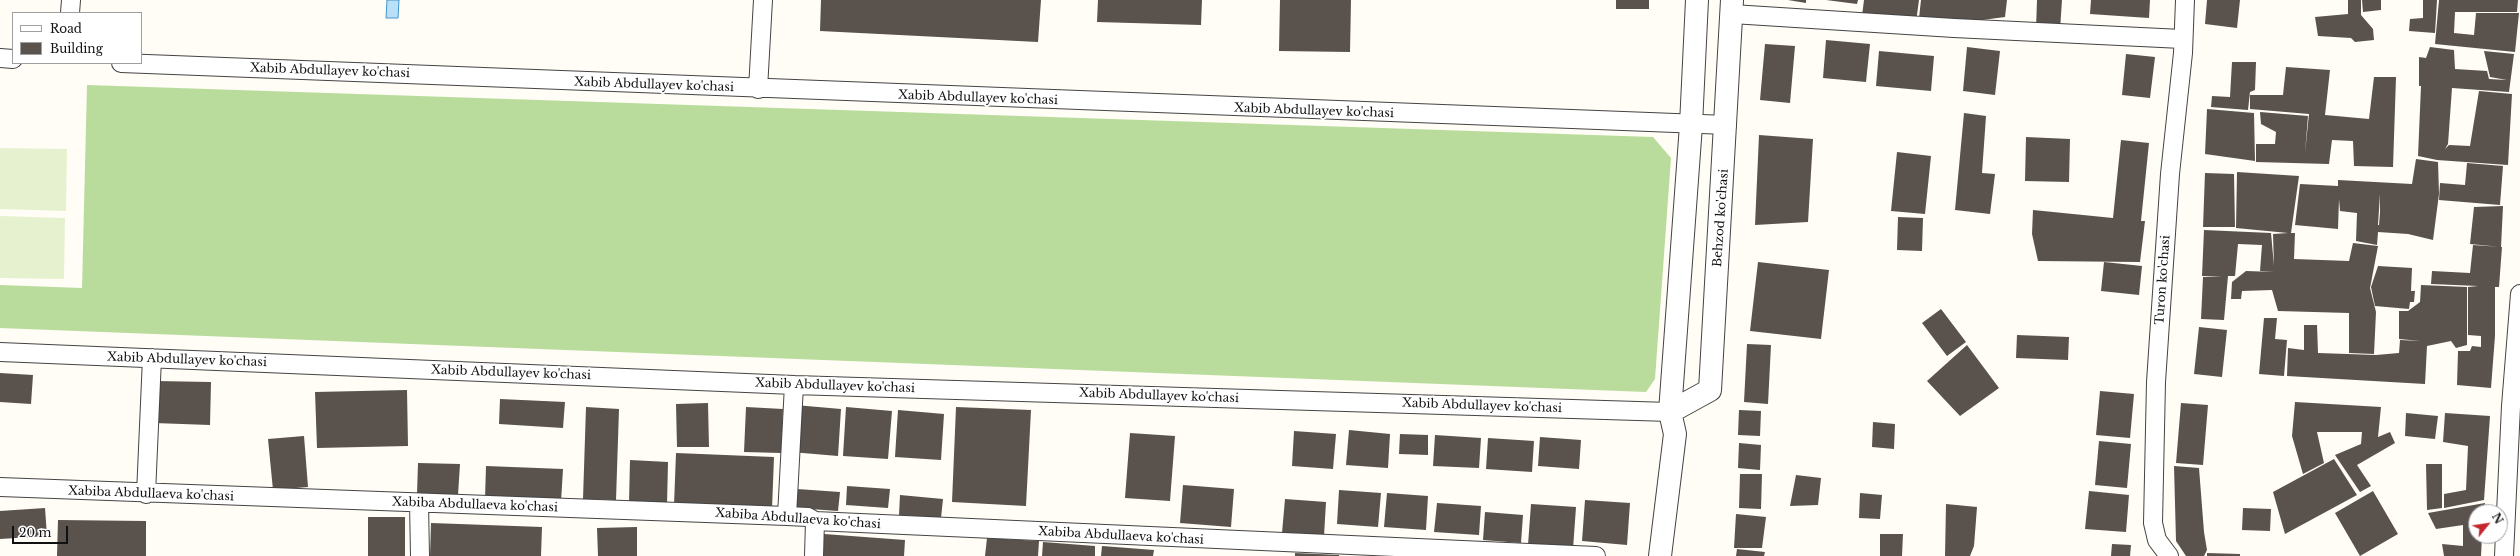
<!DOCTYPE html>
<html>
<head>
<meta charset="utf-8">
<style>
  body { margin:0 }
  #map { position:relative; width:2520px; height:556px; overflow:hidden; background:#fffdf5; font-family:"Libre Baskerville",serif }
  canvas { display:block }
  .legend { position:absolute; left:12px; top:12px; width:130px; height:52px; box-sizing:border-box; background:#fff; border:1px solid #a0a0a0; margin:0; padding:5px 7px; list-style:none; font-size:12px; color:#111 }
  .legend li { display:flex; align-items:center; gap:8px; height:20px }
  .legend b { width:20px; border:1px solid #a0a0a0 }
  .north { position:absolute; left:2468px; top:504px; width:40px; height:40px; box-sizing:border-box; background:#fff; border:1px solid #a0a0a0; border-radius:50%; rotate:60deg; font-size:11px; font-weight:700; line-height:16px; text-align:center; color:#111 }
  .north::after { content:''; display:block; margin:auto; width:14px; height:18px; background:#c4262e; clip-path:polygon(50% 0,100% 100%,50% 72%,0 100%) }
  .scale { position:absolute; left:12px; top:526px; width:56px; height:18px; box-sizing:border-box; border:2px solid #111; border-top:0; padding-left:5px; font-size:12px; line-height:14px; white-space:nowrap; color:#111; -webkit-text-stroke:3px #fff; paint-order:stroke }
</style>
</head>
<body>
<div id="map">
<canvas width="2520" height="556"></canvas>
<ul class="legend">
<li><b style="height:5px;background:#fff"></b>Road</li>
<li><b style="height:11px;background:#5a524d"></b>Building</li>
</ul>
<div class="north">N</div>
<div class="scale">20 m</div>
</div>
<script>
const context = document.querySelector('canvas').getContext('2d');
context.lineJoin = 'round';
function paint(path, color) { context.fillStyle = color; context.fill(path, 'evenodd'); }
const poly = rows => new Path2D(rows.map(r => 'M' + r).join(''));
function stroke(path, color, width, dash) { context.strokeStyle = color; context.lineWidth = width; context.lineCap = dash ? 'butt' : 'round'; context.setLineDash(dash || []); context.stroke(path); }
function drawText(font, color, halo, rows, align = 'center') {
  context.font = font + ' "Libre Baskerville",serif'; context.lineWidth = 4; context.setLineDash([]); context.textBaseline = 'middle'; context.strokeStyle = halo; context.fillStyle = color; for (const [text, x, y, turn = 0] of rows) {
    context.save(); context.translate(x, y); context.rotate((+turn || 0) * Math.PI / 180); context.textAlign = isNaN(turn) ? turn : align; if (halo) context.strokeText(text, 0, 0); context.fillText(text, 0, 0); context.restore();
  }
}
const forest = poly([
  [87,85,1653,137,1671,158,1655,379,1646,392,0,328,0,285,82,288]
]);
const pitch = poly([
  [0,148,67,149,66,211,0,209],
  [0,216,65,218,64,279,0,278]
]);
const water = poly([
  [387,0,399,0,398,18,386,18,387,0]
]);
const building = poly([
  [821,0,1041,0,1038,42,820,31],
  [1098,0,1202,0,1201,25,1097,22],
  [1280,0,1351,0,1350,52,1279,51],
  [1616,0,1649,0,1649,9,1616,9],
  [1788,0,1806,0,1806,3],
  [1826,0,1858,0,1857,4],
  [1864,0,1919,0,1916,22,1862,16],
  [1921,0,2007,0,2005,17,1959,23,1919,18],
  [2037,0,2062,0,2060,30,2036,29],
  [2091,0,2150,0,2149,18,2090,14],
  [2207,0,2240,0,2237,28,2205,24],
  [2348,0,2361,0,2361,15,2373,29,2374,40,2355,42,2351,38,2318,36,2315,17,2348,14],
  [2362,0,2381,0,2381,10,2363,12],
  [2423,0,2437,0,2435,33,2409,31,2410,19,2423,18],
  [2439,0,2518,0,2517,12,2455,12,2454,33,2474,35,2476,13,2519,13,2515,52,2435,44],
  [1826,40,1870,44,1866,82,1823,78],
  [1765,44,1795,46,1790,103,1760,100],
  [1967,47,2000,51,1995,95,1963,91],
  [2430,47,2454,50,2455,69,2487,71,2489,79,2507,80,2490,77,2484,51,2514,54,2509,92,2452,88,2448,144,2445,149,2449,145,2470,146,2479,91,2512,94,2508,165,2437,160,2418,156,2421,86,2419,86,2419,57,2426,58],
  [1879,51,1934,56,1931,91,1876,86],
  [2126,54,2155,57,2150,98,2122,95],
  [2232,62,2256,62,2255,90,2250,92,2248,110,2211,107,2212,96,2230,97],
  [2286,67,2330,70,2325,115,2369,119,2374,77,2396,77,2393,167,2354,166,2353,141,2332,140,2329,164,2256,162,2256,144,2275,144,2276,132,2261,124,2260,112,2308,116,2305,153,2309,114,2250,109,2250,95,2283,95],
  [2207,109,2254,113,2255,161,2205,154],
  [1964,113,1986,116,1982,173,1995,174,1990,214,1955,210],
  [1759,135,1813,139,1808,222,1755,225],
  [2026,137,2070,139,2069,182,2025,181],
  [2121,140,2149,143,2141,221,2145,221,2140,262,2038,261,2032,234,2033,210,2113,218],
  [1897,152,1931,156,1925,214,1891,211],
  [2416,159,2438,162,2439,194,2433,240,2408,234,2378,232,2377,245,2356,241,2357,213,2340,211,2339,199,2338,229,2295,225,2300,184,2338,186,2338,180,2412,184],
  [2380,194,2380,213,2379,225,2378,225],
  [2467,163,2503,166,2500,205,2439,200,2440,183,2465,185],
  [2237,172,2299,176,2291,233,2295,233,2294,259,2349,261,2353,243,2378,246,2370,288,2376,312,2374,354,2349,353,2349,313,2278,311,2272,290,2242,291,2241,299,2231,299,2232,282,2246,271,2275,272,2260,271,2262,245,2238,244,2235,276,2228,276,2224,320,2201,319,2203,277,2222,276,2202,276,2204,230,2271,233,2274,266,2273,234,2288,233,2236,228],
  [2205,173,2234,174,2235,227,2203,227],
  [2503,206,2501,247,2470,244,2474,207],
  [1898,217,1923,218,1922,251,1897,250],
  [2473,245,2502,247,2499,287,2495,287,2495,336,2491,388,2457,385,2458,351,2470,351,2472,346,2481,347,2481,336,2468,335,2468,287,2478,286,2431,284,2432,271,2470,273],
  [1758,262,1829,270,1821,339,1750,331],
  [2104,262,2142,266,2139,295,2101,291],
  [2378,266,2412,268,2411,291,2415,291,2414,302,2410,302,2409,309,2375,306,2371,287],
  [2421,285,2467,287,2467,345,2456,348,2451,341,2427,346,2425,384,2287,376,2288,348,2304,350,2304,325,2317,325,2318,353,2376,355,2399,353,2400,340,2421,341,2399,339,2399,311,2408,311,2420,302],
  [1941,309,1966,342,1947,356,1922,323],
  [2264,318,2277,318,2275,339,2287,340,2284,376,2259,374],
  [2199,327,2227,330,2222,377,2194,374],
  [2017,335,2069,337,2068,360,2016,358],
  [1747,344,1771,345,1768,404,1744,402],
  [1967,345,1999,388,1960,416,1927,381],
  [0,373,33,375,31,404,0,402],
  [155,381,211,382,210,425,154,423],
  [407,390,408,446,317,448,315,392],
  [2100,391,2134,394,2130,438,2096,435],
  [500,399,565,402,563,428,499,424],
  [2295,402,2381,407,2378,437,2390,432,2395,443,2357,465,2371,486,2360,492,2335,455,2361,444,2362,432,2317,432,2324,463,2303,474,2292,436],
  [708,403,709,447,677,447,676,404],
  [2181,403,2208,405,2203,465,2176,463],
  [795,405,841,409,838,456,791,452],
  [586,407,619,409,616,500,583,499],
  [746,407,783,409,781,453,744,452],
  [846,407,892,411,888,459,843,456],
  [956,407,1031,410,1026,506,952,502],
  [898,410,944,414,941,460,895,457],
  [1739,410,1761,411,1760,436,1738,435],
  [2406,413,2438,416,2435,439,2405,436],
  [2445,413,2490,416,2484,500,2444,508,2444,494,2466,490,2468,446,2443,442],
  [1873,422,1895,424,1894,449,1872,447],
  [1349,430,1390,434,1388,468,1346,465],
  [1294,431,1336,434,1333,469,1292,466],
  [1130,433,1175,436,1170,501,1125,498],
  [1400,434,1428,435,1428,455,1399,454],
  [1435,435,1481,438,1479,468,1433,466],
  [304,436,308,487,273,490,268,439],
  [1540,437,1581,440,1579,469,1538,466],
  [1488,438,1534,441,1532,472,1486,469],
  [2099,441,2131,444,2127,488,2095,485],
  [1739,443,1761,445,1760,470,1738,468],
  [676,453,774,457,772,509,674,505],
  [2334,459,2357,495,2285,534,2273,492],
  [630,460,668,462,667,505,629,503],
  [418,463,460,464,458,495,417,494],
  [2426,464,2442,464,2442,508,2427,510],
  [486,466,563,469,561,502,485,499],
  [2174,466,2199,468,2204,532,2207,550,2204,556,2186,556,2176,541],
  [1740,474,1762,474,1761,509,1739,508],
  [1796,475,1821,478,1818,505,1790,506],
  [1183,485,1234,489,1231,527,1180,523],
  [847,486,890,489,888,508,846,505],
  [797,489,840,492,838,511,796,508],
  [1339,490,1381,493,1378,527,1337,524],
  [2089,491,2129,495,2126,532,2085,529],
  [2373,491,2398,534,2360,556,2335,513],
  [1387,493,1428,496,1426,530,1384,527],
  [1860,493,1882,495,1880,519,1859,518],
  [900,495,943,499,941,518,899,515],
  [1285,499,1326,502,1324,536,1282,533],
  [1585,500,1630,503,1627,545,1582,541],
  [1437,503,1481,506,1479,535,1434,532],
  [2485,503,2484,512,2476,512,2476,536,2482,536,2481,556,2444,556,2442,544,2463,546,2463,525,2436,529,2428,513],
  [1531,504,1576,507,1573,549,1528,545],
  [1946,504,1977,507,1974,546,1970,556,1945,556],
  [45,508,47,536,0,539,0,511],
  [2243,508,2271,509,2270,531,2242,530],
  [1485,512,1523,515,1521,543,1483,540],
  [1736,514,1766,517,1762,548,1734,548],
  [368,517,405,517,405,556,368,556],
  [58,520,146,521,146,556,57,556],
  [431,523,542,527,541,556,430,556],
  [637,527,637,556,598,556,597,528],
  [824,534,905,540,904,556,822,556],
  [1880,534,1903,534,1902,556,1880,556],
  [987,538,1039,541,1038,556,985,556],
  [1043,542,1095,546,1095,556,1042,556],
  [2112,544,2131,545,2130,556,2111,556],
  [1102,546,1154,550,1153,556,1101,556],
  [1737,549,1765,552,1764,556,1736,556],
  [1295,553,1339,555,1339,556,1295,556],
  [2207,553,2240,554,2240,556,2207,556]
]);
const minor = poly([
  [70,13,71,0],
  [1732,14,1954,28,2182,39],
  [0,58,13,59],
  [121,63,1727,125],
  [758,89,763,0],
  [0,352,794,385,1670,412],
  [0,487,787,516,808,517,815,521,1596,556],
  [146,494,152,358],
  [419,503,420,556],
  [787,516,794,385],
  [814,556,815,521],
  [2169,556,2157,540,2153,523,2156,382,2170,174,2183,53,2185,0],
  [2504,556,2511,406,2520,294]
]);
const tertiary = poly([
  [1670,412,1710,390,1732,0],
  [1660,556,1675,434,1670,412,1691,125,1697,0]
]);
const streetNames = [
  ["Xabib Abdullayev ko'chasi",330,71,2],
  ["Xabib Abdullayev ko'chasi",654,85,2],
  ["Xabib Abdullayev ko'chasi",978,98,2],
  ["Xabib Abdullayev ko'chasi",1314,111,2],
  ["Behzod ko'chasi",1721,218,-86],
  ["Turon ko'chasi",2163,280,-86],
  ["Xabib Abdullayev ko'chasi",187,360,2],
  ["Xabib Abdullayev ko'chasi",511,373,2],
  ["Xabib Abdullayev ko'chasi",835,386,2],
  ["Xabib Abdullayev ko'chasi",1159,396,2],
  ["Xabib Abdullayev ko'chasi",1482,406,2],
  ["Xabiba Abdullaeva ko'chasi",151,494,2],
  ["Xabiba Abdullaeva ko'chasi",475,505,2],
  ["Xabiba Abdullaeva ko'chasi",798,519,4],
  ["Xabiba Abdullaeva ko'chasi",1121,536,3]
];
paint(forest, '#b9dc9c');
paint(pitch, '#e6f2cf');
paint(water, '#b9e0f7');
stroke(water, '#3f96cf', 1);
paint(building, '#5a524d');
stroke(minor, '#444', 20);
stroke(tertiary, '#444', 24);
stroke(minor, '#fff', 18);
stroke(tertiary, '#fff', 22);
drawText('12px', '#111', '#fff', streetNames);
</script>
</body>
</html>
